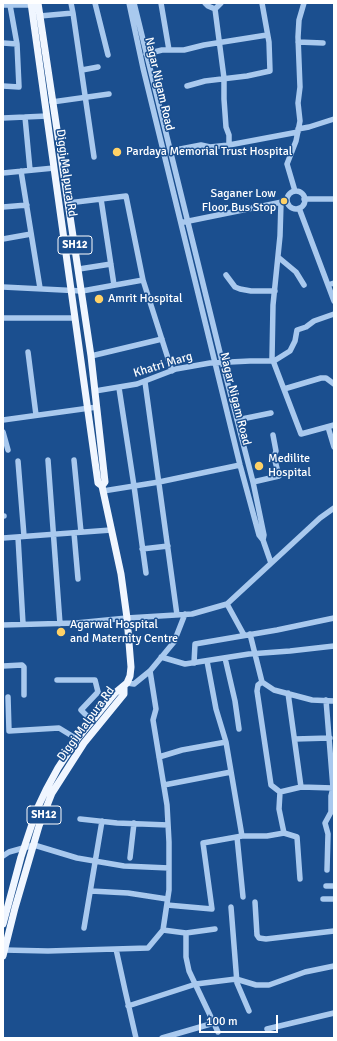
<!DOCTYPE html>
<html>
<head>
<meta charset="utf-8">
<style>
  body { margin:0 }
  #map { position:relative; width:337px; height:1041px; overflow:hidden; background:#1b4f8f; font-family:Signika,sans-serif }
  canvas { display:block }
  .frame { position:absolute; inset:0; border:4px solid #fff; pointer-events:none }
  .scale { position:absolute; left:199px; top:1015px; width:79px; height:18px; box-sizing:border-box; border:2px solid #fff; border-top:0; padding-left:5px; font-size:12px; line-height:14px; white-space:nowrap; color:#fff; -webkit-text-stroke:3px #1b4f8f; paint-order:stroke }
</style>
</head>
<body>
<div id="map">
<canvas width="337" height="1041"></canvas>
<div class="frame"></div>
<div class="scale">100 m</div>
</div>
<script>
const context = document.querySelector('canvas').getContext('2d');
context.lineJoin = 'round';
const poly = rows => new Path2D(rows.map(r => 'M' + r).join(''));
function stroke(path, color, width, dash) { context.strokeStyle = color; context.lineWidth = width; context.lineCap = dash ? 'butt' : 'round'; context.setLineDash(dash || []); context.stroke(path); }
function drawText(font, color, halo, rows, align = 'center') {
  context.font = font + ' Signika,sans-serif'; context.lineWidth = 3; context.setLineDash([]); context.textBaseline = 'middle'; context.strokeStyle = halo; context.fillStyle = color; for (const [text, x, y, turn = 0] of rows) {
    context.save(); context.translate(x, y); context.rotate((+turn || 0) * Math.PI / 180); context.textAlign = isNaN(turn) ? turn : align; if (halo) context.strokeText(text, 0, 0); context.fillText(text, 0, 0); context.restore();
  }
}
const minor = poly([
  [71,3,73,13],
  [95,3,108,55],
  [129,3,143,68,240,465,259,535,263,540,271,563],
  [134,3,224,369,253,482,264,535,263,540],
  [161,3,169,50],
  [3,5,32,5],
  [215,9,221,3],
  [40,16,73,13,94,157],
  [298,42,323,43],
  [3,43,17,44],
  [146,54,162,50,184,50,204,45,267,35],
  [82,70,98,67],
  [3,86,19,87,17,44,10,5],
  [187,86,205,81,247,76,270,71,269,42,262,3],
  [52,102,109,94],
  [25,117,30,170],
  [3,118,47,116],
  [298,129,309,127,334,119],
  [229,145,298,132],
  [170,151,201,145,210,147,229,145,229,135,226,127,224,99,224,78,215,9,208,6,205,3],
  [21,171,40,288],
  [3,173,54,168],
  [295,191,287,164,296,141,300,121,298,103,300,87,298,37,299,20,304,3],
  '287 200a9 9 0 1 1 18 0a9 9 0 1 1-18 0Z',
  [101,199,114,285],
  [304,199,334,199],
  [281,202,280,236,273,305,272,358,301,434,334,425],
  [68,203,126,196,143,280,172,371],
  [3,207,27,205],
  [299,208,334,301],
  [184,222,287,201],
  [3,239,31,234],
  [278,257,296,272,304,285],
  [79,269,111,264],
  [226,275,235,287,240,289,251,291,275,291],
  [328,285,334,283],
  [3,287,82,291,143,280],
  [3,318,75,318],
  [28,352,36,415],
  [91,356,162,339],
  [145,382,177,615],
  [119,388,134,486,146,573],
  [284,389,321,378,326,378,334,384],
  [95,391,137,384,176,369,210,363,250,361,274,361,290,351,295,341,297,330,306,327,314,321,334,314],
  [3,420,97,407],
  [237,420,271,413],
  [328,427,334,447],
  [3,432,8,450],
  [48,460,60,624],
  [74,460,81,532],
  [18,461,24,536],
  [253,482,279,476,274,457,276,451,273,435],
  [103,491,159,482,240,465],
  [3,516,4,516],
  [74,533,78,579],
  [18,537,23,624],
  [3,538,111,530],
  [142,549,168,546],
  [227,604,244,635],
  [3,625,76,623,127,618,192,614,227,604,320,518,334,508],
  [250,634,262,682,274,690,312,700,334,701],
  [161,657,185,664,249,654,290,651,334,646],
  [225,658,235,701,239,729],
  [194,663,195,644,277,630,334,618],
  [3,666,22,665,24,667,24,695],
  [57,680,95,680,98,692,81,710,92,721],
  [262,682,258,685,257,691,271,785,280,792],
  [127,683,134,684,150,671,174,642,185,614],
  [288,693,301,787],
  [8,697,9,731,59,728,77,739],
  [326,700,333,788,331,796,331,812,325,823,328,834,327,870],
  [295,739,330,738],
  [159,757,182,750,226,742],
  [164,785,231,772],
  [80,819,117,823,168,825],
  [284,833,297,837,300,879],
  [242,836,267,836,284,833,279,809,280,792,301,787,333,788],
  [237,837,243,897],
  [3,856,9,852,34,845,77,858,124,866,169,868],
  [130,858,134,823],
  [326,886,334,886],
  [91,891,128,893,167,899],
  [323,899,334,899],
  [255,902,257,935,259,938,266,939,334,931],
  [167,905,212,909,203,843,242,836,226,742,216,709,207,661],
  [231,907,237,983,249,1011],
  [84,928,102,821],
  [163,930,186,933,215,929],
  [186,933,186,957,189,971,218,1032],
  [116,949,125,990,136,1038],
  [4,950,48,951,148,948,163,930,169,890,169,842,167,805,153,720,156,709,150,671],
  [128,1006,196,984,236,979,256,985,269,985,305,972,334,966],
  [267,1029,334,1013],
  [162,1038,214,1023]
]);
const major = poly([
  [31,3,98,483,102,486],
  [3,924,21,857,37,809,46,790,58,768,77,739,115,693,127,683,130,676,131,667,127,618,121,574,102,486,105,482,91,356,38,3],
  [3,956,15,908,39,826,52,793,84,743,124,694,124,686]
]);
const markers = [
  [117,152,5,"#ffd166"],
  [284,201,4,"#ffd166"],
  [99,299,5,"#ffd166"],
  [259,466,5,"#ffd166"],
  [61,632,5,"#ffd166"]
];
const shields = [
  [75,245,34],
  [44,815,34]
];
const shieldNames = [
  ["SH12",75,245],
  ["SH12",44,815]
];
const streetNames = [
  ["Nagar Nigam Road",159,84,77],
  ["Diggi Malpura Rd",66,173,82],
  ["Khatri Marg",163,365,-17],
  ["Nagar Nigam Road",235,399,76],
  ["Diggi Malpura Rd",86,724,-54]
];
const poiNames = [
  ["Pardaya Memorial Trust Hospital",126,152],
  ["Saganer Low",276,194,"right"],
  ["Floor Bus Stop",276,208,"right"],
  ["Amrit Hospital",108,299],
  ["Medilite",268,459],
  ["Hospital",268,473],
  ["Agarwal Hospital",70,625],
  ["and Maternity Centre",70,639]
];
stroke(minor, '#a9c9ee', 5.5);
stroke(major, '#f0f6ff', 7);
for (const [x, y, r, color] of markers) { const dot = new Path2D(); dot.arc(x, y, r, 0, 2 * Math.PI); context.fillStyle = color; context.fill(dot); stroke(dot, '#1b4f8f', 1.5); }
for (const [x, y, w] of shields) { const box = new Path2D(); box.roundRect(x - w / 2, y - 9, w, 18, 3); context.fillStyle = '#1b4f8f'; context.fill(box); stroke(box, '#fff', 1); }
drawText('bold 11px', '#fff', null, shieldNames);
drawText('12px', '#fff', '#1b4f8f', streetNames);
drawText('12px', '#fff', '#1b4f8f', poiNames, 'left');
</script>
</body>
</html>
